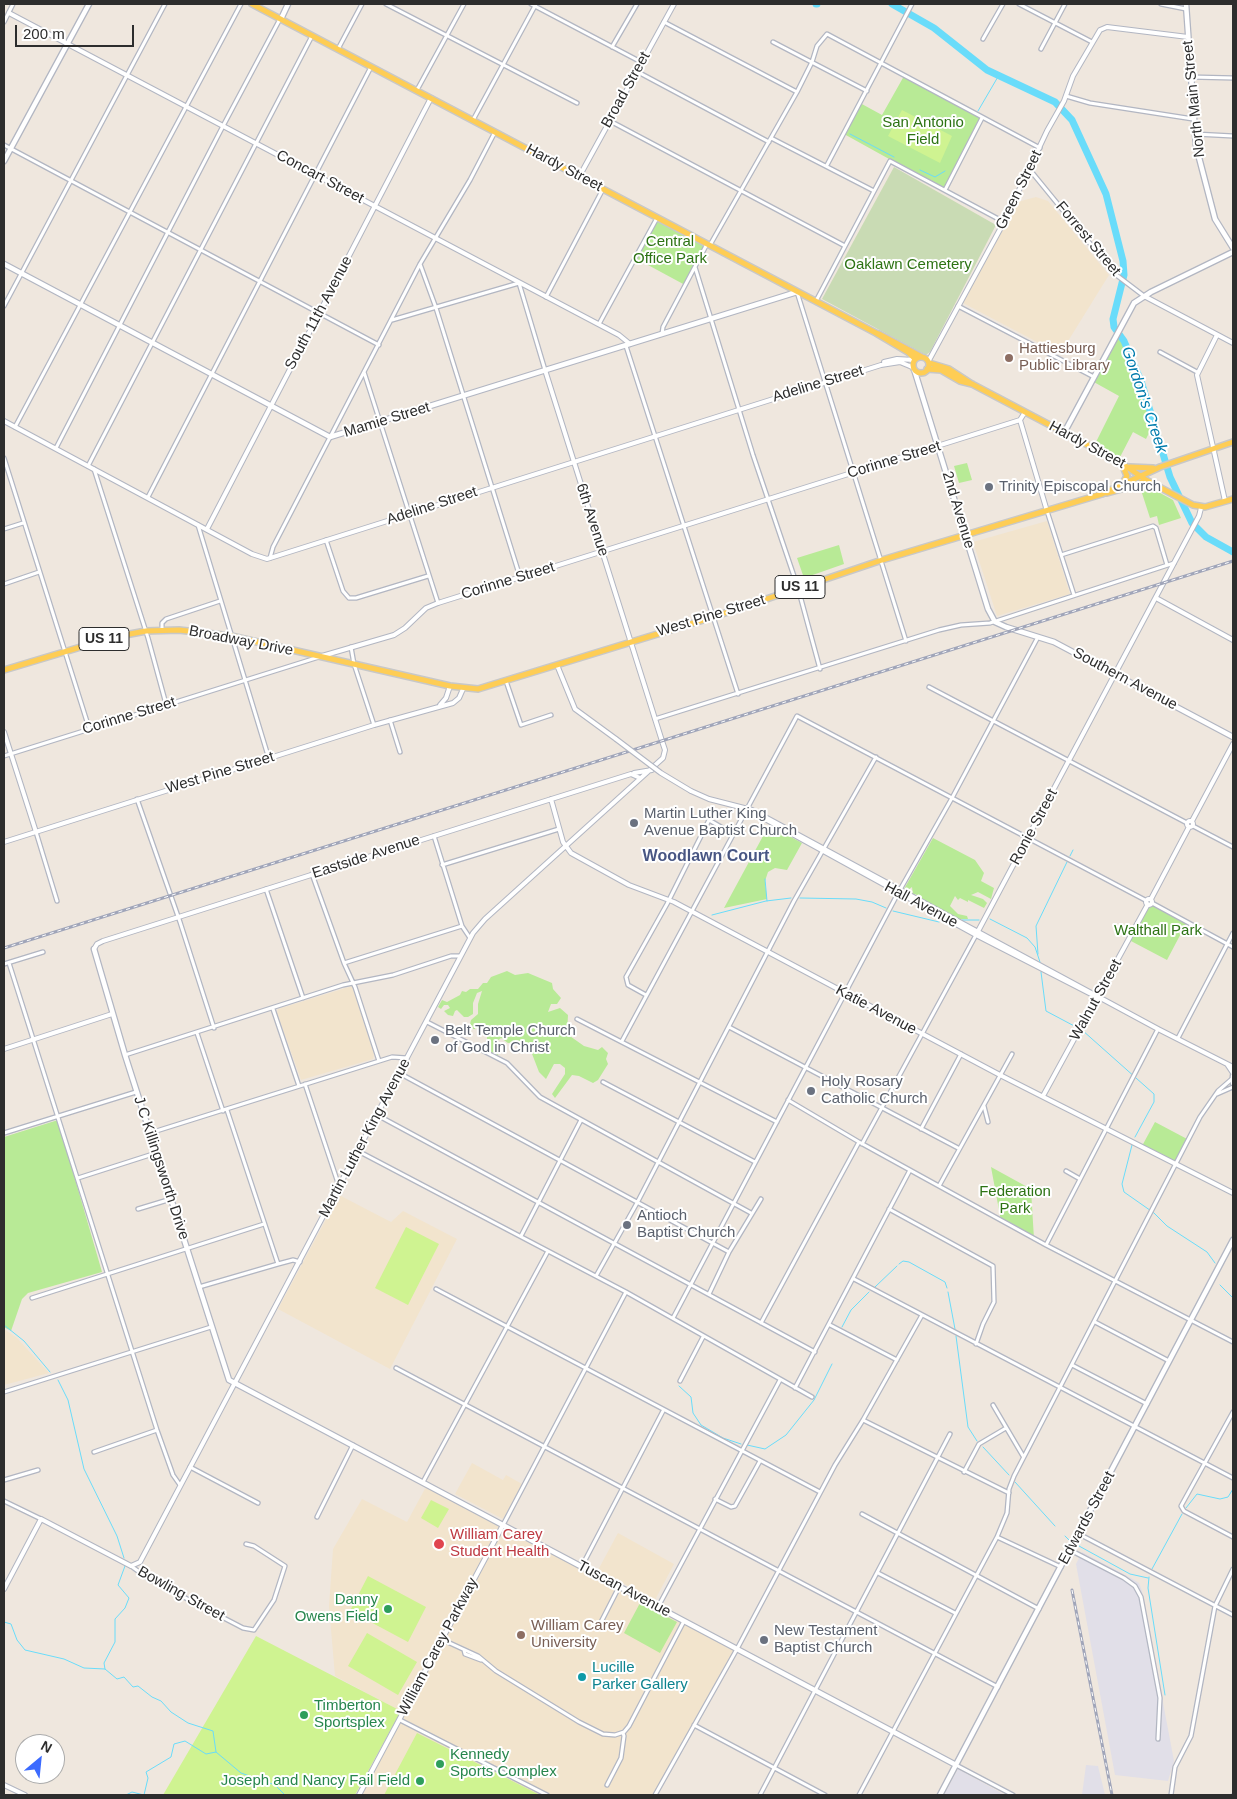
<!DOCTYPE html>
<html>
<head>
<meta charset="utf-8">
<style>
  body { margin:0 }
  #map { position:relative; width:1237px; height:1799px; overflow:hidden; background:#efe7de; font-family:Arial,sans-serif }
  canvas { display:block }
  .frame { position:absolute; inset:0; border:5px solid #2d2d2d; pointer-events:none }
  .north { position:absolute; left:15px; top:1734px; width:50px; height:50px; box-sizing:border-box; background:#fff; border:1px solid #ababab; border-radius:50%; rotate:28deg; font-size:14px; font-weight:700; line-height:20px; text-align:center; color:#2d2d2d }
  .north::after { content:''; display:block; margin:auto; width:18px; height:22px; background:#3c6bff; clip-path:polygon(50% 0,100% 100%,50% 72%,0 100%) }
  .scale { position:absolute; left:15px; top:25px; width:119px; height:22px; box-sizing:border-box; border:2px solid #2d2d2d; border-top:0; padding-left:6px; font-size:15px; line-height:18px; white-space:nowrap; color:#2d2d2d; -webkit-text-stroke:4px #fff; paint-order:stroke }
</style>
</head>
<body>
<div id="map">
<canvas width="1237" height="1799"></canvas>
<div class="frame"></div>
<div class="north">N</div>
<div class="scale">200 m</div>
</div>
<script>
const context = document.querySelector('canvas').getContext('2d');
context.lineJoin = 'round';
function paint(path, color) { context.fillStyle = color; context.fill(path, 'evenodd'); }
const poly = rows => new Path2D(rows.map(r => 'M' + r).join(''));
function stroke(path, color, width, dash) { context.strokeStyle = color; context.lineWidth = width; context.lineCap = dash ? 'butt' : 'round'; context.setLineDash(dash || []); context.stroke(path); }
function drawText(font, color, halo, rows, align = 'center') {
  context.font = font + ' Arial,sans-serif'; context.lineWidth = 4; context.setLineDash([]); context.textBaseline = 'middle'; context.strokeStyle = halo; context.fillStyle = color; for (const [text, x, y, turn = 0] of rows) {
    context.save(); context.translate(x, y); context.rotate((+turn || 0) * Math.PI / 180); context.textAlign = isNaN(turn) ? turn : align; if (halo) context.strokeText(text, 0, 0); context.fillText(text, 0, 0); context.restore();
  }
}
const industrial = poly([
  [1082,1552,1131,1578,1139,1583,1142,1591,1174,1761,1168,1781,1115,1775,1076,1564],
  [1086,1765,1098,1766,1105,1795,1082,1795],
  [958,1769,1005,1795,944,1795]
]);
const education = poly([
  [1036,197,1048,201,1109,275,1060,354,963,303,1017,202],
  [1047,521,1070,594,997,616,973,542],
  [352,986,374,1054,373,1059,301,1080,277,1013,278,1009],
  [339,1195,391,1222,403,1211,457,1239,390,1369,278,1309],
  [4,1329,17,1338,49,1373,4,1385],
  [472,1463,503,1480,506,1475,522,1484,503,1519,455,1494],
  [427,1485,737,1649,655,1795,359,1795,404,1713,335,1676,329,1606,333,1549,362,1499,407,1522],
  [618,1533,674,1564,655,1600,598,1570]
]);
const green = poly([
  [904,76,982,118,945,190,844,134,860,103,882,115],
  [657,218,707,244,685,285,635,258],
  [1117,332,1124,341,1141,381,1154,423,1146,439,1133,432,1118,461,1093,448,1119,396,1092,381],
  [967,463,972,480,959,483,954,466],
  [1140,487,1149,487,1173,500,1181,518,1159,525,1157,516,1150,518],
  [839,545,844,564,804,578,797,558],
  [769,825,802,843,787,870,775,868,768,872,765,881,767,899,724,908],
  [933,838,975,860,984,873,981,881,994,888,991,899,978,892,971,895,983,899,987,903,984,908,968,900,968,902,960,898,958,900,955,896,950,906,958,914,967,916,968,919,958,919,917,897,916,894,913,895,912,887,908,890,904,889],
  [1152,903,1187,922,1167,960,1129,940,1149,904],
  [507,971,515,975,528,973,552,983,553,989,561,998,557,1004,551,1004,548,1012,560,1008,568,1015,567,1034,584,1046,598,1050,602,1047,608,1053,606,1059,608,1064,598,1080,593,1083,579,1076,572,1075,555,1098,552,1094,565,1074,565,1068,560,1064,554,1064,546,1079,539,1072,529,1046,518,1042,508,1043,501,1038,496,1042,499,1049,498,1055,482,1048,487,1040,487,1028,477,1023,475,1029,473,1029,470,1024,471,1020,478,1014,478,1004,482,991,477,993,473,1003,473,1014,468,1017,464,1017,457,1010,455,1011,453,1016,448,1015,444,1011,450,1008,448,1005,444,1005,441,1009,438,1007,442,1000,447,1002,460,995,462,991,466,992,470,989,478,989,483,983,487,983,491,977],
  [58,1120,102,1272,28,1293,22,1299,11,1331,4,1327,4,1137],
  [1155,1122,1189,1140,1177,1164,1142,1146],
  [991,1167,1031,1189,1034,1239,1001,1221],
  [640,1603,677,1622,660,1653,624,1633]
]);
const cemetery = poly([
  [894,167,996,225,930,352,926,355,822,299]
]);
const pitch = poly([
  [902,110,952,136,940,163,888,136],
  [406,1227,439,1244,408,1305,375,1288],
  [431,1500,449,1509,438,1528,421,1518],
  [368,1576,426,1607,408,1642,350,1611],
  [367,1633,417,1662,398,1695,348,1666],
  [256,1636,401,1711,355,1795,163,1795],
  [417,1733,540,1795,384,1795]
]);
const stream = poly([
  [978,111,999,75],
  [850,134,894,157],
  [920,170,935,177,945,171],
  [1070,856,1073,850],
  [765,879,767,901],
  [800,898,856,899,872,902,886,908],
  [893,911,939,922],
  [712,915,766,901,791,898],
  [990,919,1027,938,1035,947,1040,962],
  [962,920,979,920],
  [1038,954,1036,926,1067,862],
  [1041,972,1046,1011,1078,1028],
  [1082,1030,1154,1094,1154,1102,1135,1137],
  [1132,1145,1122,1184,1124,1192,1154,1213,1167,1226,1207,1252,1215,1263],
  [899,1264,903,1261,909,1262,945,1282,947,1288],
  [1220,1285,1233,1298],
  [875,1287,897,1266],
  [948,1292,955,1329],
  [4,1325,24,1341,50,1372],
  [842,1327,851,1310,869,1292],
  [956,1336,968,1427,977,1441],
  [58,1380,68,1400,84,1469,117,1536,124,1558],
  [679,1386,691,1397,693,1413,701,1425,723,1438,741,1444],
  [747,1445,765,1449,786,1435,814,1400,832,1364],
  [983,1447,1009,1475],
  [1015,1482,1055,1526],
  [1186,1508,1197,1494,1220,1499,1228,1497,1233,1489],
  [1065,1536,1069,1540],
  [1079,1546,1130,1574,1148,1578],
  [1152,1569,1182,1514],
  [1149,1577,1148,1588,1165,1695],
  [4,1622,11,1624,17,1640,25,1650,64,1659,84,1668,105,1669,117,1679,124,1677,133,1687,138,1686,152,1697,161,1701,171,1712,188,1723,213,1731,216,1752],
  [105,1669,104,1663,115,1642,115,1619,125,1608,129,1598,118,1585,125,1566],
  [126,1795,132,1792,144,1795,148,1778,146,1772,171,1757,174,1744,185,1741,206,1754,216,1752,241,1773,275,1785,285,1795]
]);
const river = poly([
  [816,4,817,4],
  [892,4,934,28,987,70,1055,102,1072,120,1106,194,1123,261,1124,275,1113,319,1114,327,1124,341,1141,381,1170,477,1192,523,1206,537,1233,552]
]);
const minor = poly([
  [386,4,577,103],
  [531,4,641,62],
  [1019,4,1092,42],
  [1161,4,1186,9],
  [4,22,13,4],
  [664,22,797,92],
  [983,39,1003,4],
  [773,42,867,91],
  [612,47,637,4],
  [338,49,362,4],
  [1041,49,1065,4],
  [636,71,769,142],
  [1191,77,1233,78],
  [417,90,464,4],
  [1066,96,1090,103,1193,119],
  [473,120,536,4],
  [610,121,845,246],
  [1195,134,1233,136],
  [771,138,874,191],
  [4,145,379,345],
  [827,165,912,4],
  [1030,170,1115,274,1144,296],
  [945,190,982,118],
  [710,245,797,92,812,62,817,46,827,34,1040,148],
  [420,264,436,308,520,577],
  [695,267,753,455,798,588,820,669],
  [797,292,906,641],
  [546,297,603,189],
  [816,301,890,161,1004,222],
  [4,306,165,4],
  [958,306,1094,377],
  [392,320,519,283,545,370],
  [599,324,657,218],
  [662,334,663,327,707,244],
  [626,346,738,694],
  [1160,352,1197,372],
  [364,372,438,603],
  [15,427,241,4],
  [56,448,223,126,280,19],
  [4,458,89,728],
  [88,466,312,36],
  [94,469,148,638,166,704],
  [148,497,371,67],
  [1047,511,1074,595],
  [198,525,269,759],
  [4,529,23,523],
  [326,540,343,591,349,598,356,598,428,576],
  [1061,555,1153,526,1156,528,1167,565],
  [270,558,273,547,420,264,470,180,495,132],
  [4,584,39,572],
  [162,630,162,623,166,619,220,601],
  [351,647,354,664,374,725],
  [506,681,521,725,551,715],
  [929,687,1187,823],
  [655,719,939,630,961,625,990,623,1174,563],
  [390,720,400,752],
  [4,756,319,657],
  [137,799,180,922,214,1028],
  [1193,826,1233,847],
  [36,832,57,901],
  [434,836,462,926,470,938],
  [442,865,559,829],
  [312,874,344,963,355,987,379,1061],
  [266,889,303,998],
  [1152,903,1233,947],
  [9,963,157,1430,173,1475,180,1485],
  [344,963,462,926],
  [4,964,43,952],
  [646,995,628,985,626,977,667,904,709,820,733,834],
  [273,1009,299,1086],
  [577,1019,777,1122],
  [427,1022,507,1063,540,1097,751,1213],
  [729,1027,958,1148],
  [197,1033,223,1111],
  [1178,1038,1233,933],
  [622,1041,797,716,1147,901],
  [125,1055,343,985,393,975,451,956,460,956],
  [399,1073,729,1252],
  [603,1082,755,1162],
  [305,1084,339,1186],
  [1217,1094,1233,1087],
  [788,1100,859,1142,1046,1245,1233,1342],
  [984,1106,988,1122],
  [227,1110,278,1264],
  [377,1115,815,1352],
  [921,1129,961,1054],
  [4,1133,136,1092],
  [150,1133,392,1057,407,1058],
  [862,1144,976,935],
  [358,1151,626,1292,812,1397],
  [1066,1171,1080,1179],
  [78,1178,156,1153],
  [939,1186,1012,1054],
  [138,1209,171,1199],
  [889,1209,993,1266,994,1302,983,1324,976,1344],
  [521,1236,581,1120],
  [1046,1245,1158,1029],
  [596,1276,637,1203,794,901,876,757],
  [854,1279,1233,1478],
  [199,1287,278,1264,293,1260,300,1262],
  [436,1289,820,1492],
  [709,1294,729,1252,761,1199],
  [32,1298,264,1224],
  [673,1318,897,895,952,798,1038,637],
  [1095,1322,1169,1361],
  [761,1323,859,1142],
  [830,1325,897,1360],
  [1072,1365,1147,1404],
  [396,1368,998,1687],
  [680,1381,703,1337],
  [795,1388,910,1170],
  [4,1392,211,1327],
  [993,1405,1023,1456],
  [1233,1412,1181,1506,1184,1511,1233,1537],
  [863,1420,1009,1493],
  [94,1452,157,1430],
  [190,1467,258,1503],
  [964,1472,979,1444,1006,1428],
  [4,1480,38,1470],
  [423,1482,548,1251],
  [715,1499,731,1507,735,1506,760,1461],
  [4,1501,41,1519],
  [862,1514,1039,1609],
  [317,1517,353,1445],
  [503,1525,626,1292],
  [1079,1534,1233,1615],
  [997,1537,1061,1567],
  [1070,1550,1124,1578,1135,1586,1141,1597,1160,1698,1158,1739],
  [131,1566,149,1579,243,1628,254,1630,274,1600,285,1566,254,1546,246,1544],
  [582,1566,663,1411],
  [878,1573,955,1613],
  [658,1607,780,1380],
  [599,1626,619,1587],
  [441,1639,478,1656,496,1671,579,1722,603,1734,615,1735,624,1732,629,1726,684,1621],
  [464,1650,465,1654,481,1660],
  [400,1720,547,1795],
  [694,1725,825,1795],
  [956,1765,1013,1795],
  [607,1785,621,1758,624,1736,623,1733],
  [655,1795,737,1649,835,1465,863,1420,922,1315],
  [760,1795,950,1434],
  [859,1795,997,1537,1007,1513,1009,1489,1014,1476,1200,1117,1218,1091,1233,1078],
  [1171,1795,1175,1767,1191,1736,1215,1606,1233,1569]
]);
const tertiary = poly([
  [9,13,619,335,630,344],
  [579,177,674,4],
  [1144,296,1233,343],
  [1217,335,1197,375,1225,501],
  [884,362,897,359,914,360],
  [928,362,1004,222,1047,131,1064,101,1073,76,1100,30,1107,27,1188,37],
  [1025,412,1020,420,1047,511],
  [4,421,252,554,267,559,881,365,900,362,912,367],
  [207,529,431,98],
  [1156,598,1233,640],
  [322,656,394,635,405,628,426,608,438,603,1020,420],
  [557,665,575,709,616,739],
  [440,705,446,698,450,686],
  [4,732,36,832],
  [634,773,652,770],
  [691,791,709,799,752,810,1158,1029,1233,1067],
  [551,799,563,842,571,853,629,885,674,902,1000,1075,1233,1193],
  [747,809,976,935,1095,996],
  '1187 824a3 3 0 1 1 6 0a3 3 0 1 1-6 0Z',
  [1192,821,1233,744],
  [4,842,374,725,453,703,459,698,463,689],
  [1151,899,1189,827],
  '1146 902a3 3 0 1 1 6 0a3 3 0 1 1-6 0Z',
  [976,935,1199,516,1201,508],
  [94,949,97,944,103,941,434,836,631,774,640,778],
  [4,1049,112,1014],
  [1227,1064,1233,1073],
  [1043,1096,1148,904],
  [4,1589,41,1519,131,1566,140,1562,473,933,485,919,663,758,665,750,662,741,545,370],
  [4,1785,25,1795],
  [359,1795,503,1525]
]);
const secondary = poly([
  [1186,4,1196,146,1215,219,1233,248],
  [281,19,288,4],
  [4,161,89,4],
  [4,264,330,437,797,292],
  [914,369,988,609,995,622,1006,627,1054,642,1233,737],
  [1064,433,1134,303,1151,292,1233,252],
  [94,949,125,1055,229,1380,956,1765],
  [1233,1076,1233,1083],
  [940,1795,1233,1240]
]);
const primary = poly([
  [252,4,876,333,908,352,915,359],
  [879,334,922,357],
  '913 365a8 8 0 1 1 16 0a8 8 0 1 1-16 0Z',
  [929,363,949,369,972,384,1120,462,1146,480,1193,505,1205,507,1233,499],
  [927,369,941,370,960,381,972,384],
  [1122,464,1127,476,1123,483],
  [1130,467,1153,468],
  [1107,493,1136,485,1146,480],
  [4,670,114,637,146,631,179,630,231,636,450,686,478,689,713,617,882,560,1102,494,1160,467,1233,442]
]);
const rail = poly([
  [4,948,1233,561],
  [1072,1590,1112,1795],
  [1233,1795,1233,1794]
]);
const tertiaryBridge = poly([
  [616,739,661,773,691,791]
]);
const markers = [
  [1009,358,5,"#8d6e63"],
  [989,487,5,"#6b7280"],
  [634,823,5,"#6b7280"],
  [435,1040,5,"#6b7280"],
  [811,1091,5,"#6b7280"],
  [627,1225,5,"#6b7280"],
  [439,1544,6,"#e0444e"],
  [388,1609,5,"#2e9e5b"],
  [521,1635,5,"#8d6e63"],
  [764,1640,5,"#6b7280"],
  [582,1677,5,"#0f9aa8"],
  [304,1715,5,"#2e9e5b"],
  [440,1764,5,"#2e9e5b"],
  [420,1781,5,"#2e9e5b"]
];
const shields = [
  [800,587,50],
  [104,639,50]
];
const shieldNames = [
  ["US 11",800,587],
  ["US 11",104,639]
];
const streetNames = [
  ["Broad Street",626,90,-61],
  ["North Main Street",1194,99,-96],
  ["Hardy Street",564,168,28],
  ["Concart Street",320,177,28],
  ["Green Street",1019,190,-64],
  ["Forrest Street",1088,239,50],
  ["South 11th Avenue",319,313,-62],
  ["Adeline Street",818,384,-17],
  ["Mamie Street",387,420,-17],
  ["Hardy Street",1087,445,28],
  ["Corinne Street",894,460,-17],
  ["Adeline Street",432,506,-18],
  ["2nd Avenue",958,510,73],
  ["6th Avenue",592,520,72],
  ["Corinne Street",508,581,-17],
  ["West Pine Street",711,616,-17],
  ["Broadway Drive",241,641,11],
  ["Southern Avenue",1125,679,28],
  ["Corinne Street",129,716,-17],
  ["West Pine Street",220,773,-17],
  ["Ronie Street",1034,827,-62],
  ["Eastside Avenue",366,857,-18],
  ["Hall Avenue",921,905,28],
  ["Walnut Street",1096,1000,-61],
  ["Katie Avenue",876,1010,28],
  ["Martin Luther King Avenue",365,1138,-62],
  ["J C Killingsworth Drive",161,1168,72],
  ["Edwards Street",1087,1518,-62],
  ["Tuscan Avenue",624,1589,28],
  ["Bowling Street",181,1594,29],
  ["William Carey Parkway",438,1647,-62]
];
const parkNames = [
  ["San Antonio",923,123],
  ["Field",923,140],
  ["Central",670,242],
  ["Office Park",670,259],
  ["Oaklawn Cemetery",908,265],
  ["Walthall Park",1158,931],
  ["Federation",1015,1192],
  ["Park",1015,1209]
];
const educationNames = [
  ["Hattiesburg",1019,349],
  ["Public Library",1019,366],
  ["William Carey",531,1626],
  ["University",531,1643]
];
const worshipNames = [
  ["Trinity Episcopal Church",999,487],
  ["Martin Luther King",644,814],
  ["Avenue Baptist Church",644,831],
  ["Belt Temple Church",445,1031],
  ["of God in Christ",445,1048],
  ["Holy Rosary",821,1082],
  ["Catholic Church",821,1099],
  ["Antioch",637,1216],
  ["Baptist Church",637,1233],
  ["New Testament",774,1631],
  ["Baptist Church",774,1648]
];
const healthNames = [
  ["William Carey",450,1535],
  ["Student Health",450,1552]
];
const leisureNames = [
  ["Danny",378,1600],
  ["Owens Field",378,1617],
  ["Timberton",314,1706,"left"],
  ["Sportsplex",314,1723,"left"],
  ["Kennedy",450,1755,"left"],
  ["Sports Complex",450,1772,"left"],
  ["Joseph and Nancy Fail Field",410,1781]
];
const cultureNames = [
  ["Lucille",592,1668],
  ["Parker Gallery",592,1685]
];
const waterNames = [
  ["Gordon's Creek",1144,400,71]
];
const neighbourhoodNames = [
  ["Woodlawn Court",706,857]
];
paint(industrial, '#e1dfe8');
paint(education, '#f2e4cd');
paint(green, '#b8ea96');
paint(cemetery, '#c9dbb4');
paint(pitch, '#cff391');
stroke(stream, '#69dcfa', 1);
stroke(river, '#69dcfa', 7);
stroke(minor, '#b2b6c2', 5.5);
stroke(tertiary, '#b2b6c2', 6);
stroke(secondary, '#b2b6c2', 7);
stroke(primary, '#c8c8c8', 8);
stroke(minor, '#fff', 3);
stroke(tertiary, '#fff', 4);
stroke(secondary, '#fff', 4.5);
stroke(primary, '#fecd55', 5);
stroke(rail, '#a0a5b9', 3);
stroke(rail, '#fff', 1, [4]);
stroke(tertiaryBridge, '#b2b6c2', 6, []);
stroke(tertiaryBridge, '#fff', 4);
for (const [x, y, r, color] of markers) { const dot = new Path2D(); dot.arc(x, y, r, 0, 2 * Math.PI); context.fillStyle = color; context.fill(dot); stroke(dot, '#fff', 2); }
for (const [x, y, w] of shields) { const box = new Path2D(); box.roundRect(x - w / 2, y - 11.5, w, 23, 4); context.fillStyle = '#fff'; context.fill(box); stroke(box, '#2d2d2d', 1); }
drawText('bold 14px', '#2d2d2d', null, shieldNames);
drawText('15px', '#2d2d2d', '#fff', streetNames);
drawText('15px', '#2d7314', '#fff', parkNames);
drawText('15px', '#785e54', '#fff', educationNames, 'left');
drawText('15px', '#5b616d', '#fff', worshipNames, 'left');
drawText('15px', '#be3a42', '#fff', healthNames, 'left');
drawText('15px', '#27864d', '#fff', leisureNames, 'right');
drawText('15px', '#0d838f', '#fff', cultureNames, 'left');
drawText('italic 16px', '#017cad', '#fff', waterNames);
drawText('bold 16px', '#485683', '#fff', neighbourhoodNames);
</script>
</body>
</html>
